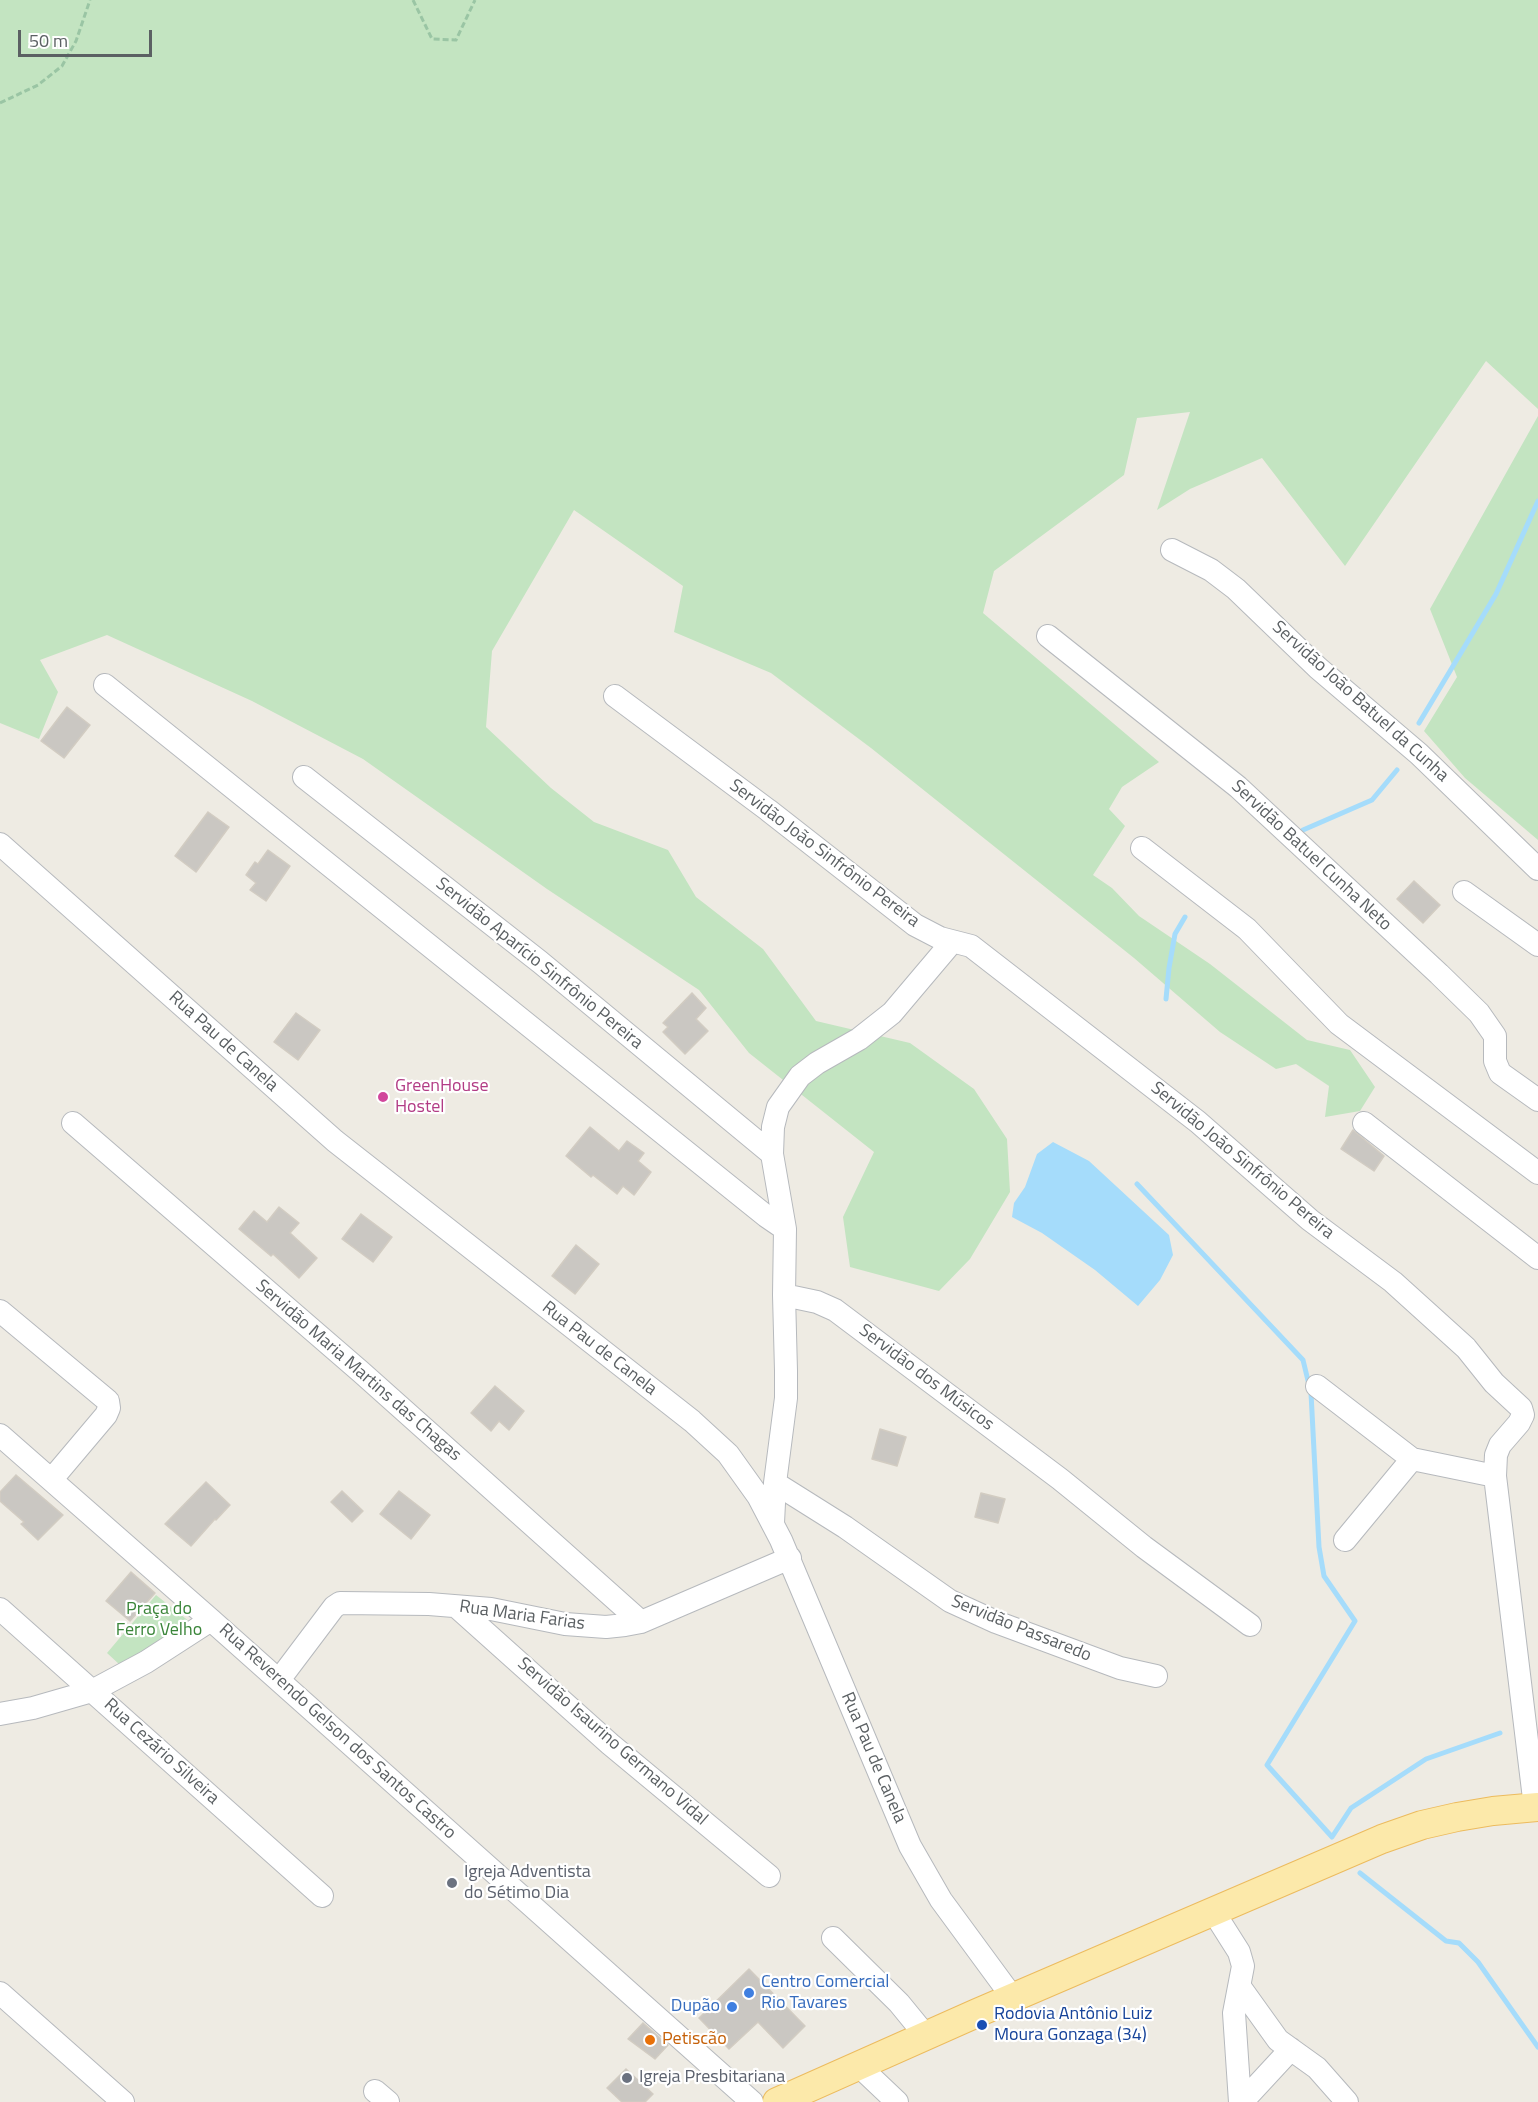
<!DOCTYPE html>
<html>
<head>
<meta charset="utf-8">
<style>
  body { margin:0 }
  #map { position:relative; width:1538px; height:2102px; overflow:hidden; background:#eeebe3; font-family:"Titillium Web",sans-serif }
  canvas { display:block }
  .scale { position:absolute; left:18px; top:30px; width:134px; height:27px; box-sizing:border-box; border:3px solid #5b6063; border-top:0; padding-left:8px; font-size:18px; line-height:21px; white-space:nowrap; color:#5b6063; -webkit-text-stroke:4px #fff; paint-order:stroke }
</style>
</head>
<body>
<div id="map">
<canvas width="1538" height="2102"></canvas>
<div class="scale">50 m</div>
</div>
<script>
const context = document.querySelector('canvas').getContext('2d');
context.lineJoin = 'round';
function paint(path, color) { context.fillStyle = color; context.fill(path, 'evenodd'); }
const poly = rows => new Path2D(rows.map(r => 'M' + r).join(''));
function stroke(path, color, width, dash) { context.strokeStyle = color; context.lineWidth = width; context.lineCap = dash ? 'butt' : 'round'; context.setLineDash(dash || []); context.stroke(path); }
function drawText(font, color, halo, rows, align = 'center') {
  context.font = font + ' "Titillium Web",sans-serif'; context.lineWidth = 4.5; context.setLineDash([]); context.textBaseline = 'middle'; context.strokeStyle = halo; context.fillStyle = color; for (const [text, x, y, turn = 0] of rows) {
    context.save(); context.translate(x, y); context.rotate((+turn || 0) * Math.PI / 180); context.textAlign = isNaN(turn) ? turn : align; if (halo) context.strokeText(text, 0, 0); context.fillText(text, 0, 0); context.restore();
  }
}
const green = poly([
  [0,0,1538,0,1538,409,1486,361,1345,566,1262,458,1190,489,1157,510,1190,412,1137,418,1124,475,994,571,983,613,1159,762,1122,787,1109,809,1125,826,1093,875,1112,888,1139,916,1210,964,1307,1040,1350,1050,1375,1087,1360,1111,1325,1117,1329,1086,1296,1064,1276,1069,1220,1032,1134,958,871,748,771,673,674,632,683,586,574,510,492,651,486,727,551,788,594,822,668,850,696,897,763,949,816,1021,910,1043,974,1089,1007,1139,1010,1192,970,1259,939,1291,850,1267,843,1217,874,1152,749,1053,699,990,547,889,363,759,252,701,107,635,40,660,58,692,39,739,0,723],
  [1538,416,1538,840,1465,778,1424,731,1457,677,1430,609],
  [156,1595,190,1622,120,1665,107,1653]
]);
const water = poly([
  [1053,1142,1089,1161,1169,1235,1173,1255,1160,1280,1138,1306,1095,1270,1042,1233,1012,1217,1014,1203,1025,1187,1037,1154]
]);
const stream = poly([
  [1419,723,1496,594,1538,501],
  [1303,830,1372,800,1397,770],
  [1166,999,1169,968,1175,934,1185,917],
  [1137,1184,1303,1360,1311,1393,1319,1547,1324,1576,1355,1621,1267,1765,1332,1837,1351,1808,1426,1759,1500,1733],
  [1360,1873,1446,1941,1459,1943,1478,1962,1538,2047]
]);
const building = poly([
  [67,707,90,725,64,758,41,741,67,707],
  [208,812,229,827,196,872,175,856,208,812],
  [268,850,290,866,266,901,250,890,256,883,246,875,255,862,258,864,268,850],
  [1414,881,1440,905,1423,923,1397,899,1414,881],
  [692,993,706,1008,696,1019,708,1031,685,1054,663,1032,668,1027,663,1023,692,993],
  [296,1013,320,1030,298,1060,274,1042,296,1013],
  [590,1127,619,1151,627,1141,644,1153,638,1161,651,1172,634,1195,623,1186,617,1194,593,1175,591,1177,566,1156,590,1127],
  [1353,1130,1384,1156,1374,1171,1341,1149,1353,1130],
  [279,1207,299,1223,290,1233,317,1258,299,1278,273,1254,271,1256,239,1229,254,1211,267,1222,279,1207],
  [361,1214,392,1237,373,1262,342,1239,361,1214],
  [576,1245,599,1264,575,1294,552,1276,576,1245],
  [495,1386,524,1411,509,1430,499,1421,491,1431,471,1413,495,1386],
  [880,1429,906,1437,897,1466,872,1459,880,1429],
  [16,1475,63,1515,38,1540,21,1524,24,1522,0,1501,0,1492,16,1475],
  [206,1482,230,1505,216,1520,215,1519,191,1546,165,1524,206,1482],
  [342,1491,363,1511,352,1522,331,1502,342,1491],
  [399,1491,430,1515,411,1539,380,1514,399,1491],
  [981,1493,1005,1499,998,1523,975,1517,981,1493],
  [131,1572,155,1593,130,1621,106,1601,131,1572],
  [749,1969,805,2026,783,2048,758,2022,729,2049,699,2018,749,1969],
  [643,2023,668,2045,655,2059,628,2039,643,2023],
  [626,2069,653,2094,645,2102,622,2102,607,2088,626,2069]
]);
const path = poly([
  [413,0,432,39,456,40,475,0],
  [0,103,38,85,62,66,76,41,90,0]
]);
const minor = poly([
  [1172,550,1211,570,1236,589,1318,668,1419,754,1538,869],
  [1048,636,1238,787,1439,974,1479,1013,1495,1036,1495,1061,1500,1073,1538,1100],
  [105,685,766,1216,785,1229],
  [615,696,768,810,915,925,940,938,971,946,1198,1122,1310,1220,1393,1282,1466,1348,1494,1383,1521,1408,1523,1415,1519,1423,1500,1445,1496,1455,1495,1476,1535,1807],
  [304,777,540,962,772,1154],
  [0,844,335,1141,692,1421,728,1454,758,1496,781,1540,910,1846,941,1900,1013,1998],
  [1142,848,1247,929,1339,1024,1538,1173],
  [1464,892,1538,945],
  [73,1123,361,1372,641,1622],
  [1364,1123,1538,1258],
  [784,1295,817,1302,835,1310,1060,1479,1144,1547,1250,1625],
  [0,1311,108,1401,109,1408,106,1415,52,1479],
  [1317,1386,1412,1459,1495,1476],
  [0,1435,211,1620,752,2102],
  [775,1483,845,1527,950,1601,996,1622,1120,1668,1156,1676],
  [773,1523,775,1483,786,1398,786,1371,784,1295,785,1229,772,1154,773,1127,778,1107,800,1076,817,1063,859,1039,892,1013,952,942],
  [1345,1540,1412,1459],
  [457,1607,610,1744,769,1876],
  [0,1609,322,1896],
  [279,1680,334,1607,340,1603,429,1604,491,1609,565,1624,606,1627,625,1625,641,1622,790,1558],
  [0,1714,33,1708,92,1691,146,1662,211,1620],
  [1213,1911,1239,1952,1243,1966,1234,2013,1240,2102],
  [833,1938,899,2003,926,2036],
  [1240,1987,1278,2040,1317,2068,1347,2102],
  [0,1993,123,2102],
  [858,2065,897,2102],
  [375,2091,388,2102],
  [1242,2102,1291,2049]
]);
const major = poly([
  [777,2102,977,2013,1382,1839,1422,1825,1457,1817,1493,1811,1538,1807]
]);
const markers = [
  [383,1097,6,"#d1479c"],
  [452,1883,6,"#6b7280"],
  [749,1993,6,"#3f7fe0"],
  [732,2007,6,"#3f7fe0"],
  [982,2025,6,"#1a4fb4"],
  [650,2040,6,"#e8710a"],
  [627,2078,6,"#6b7280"]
];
const streetNames = [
  ["Servidão João Batuel da Cunha",1360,702,42],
  ["Servidão João Sinfrônio Pereira",824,854,37],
  ["Servidão Batuel Cunha Neto",1311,856,43],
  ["Servidão Aparício Sinfrônio Pereira",539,964,39],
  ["Rua Pau de Canela",223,1042,42],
  ["Servidão João Sinfrônio Pereira",1242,1161,40],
  ["Rua Pau de Canela",599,1349,38],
  ["Servidão Maria Martins das Chagas",358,1371,41],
  ["Servidão dos Músicos",926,1378,37],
  ["Rua Maria Farias",522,1616,8],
  ["Servidão Passaredo",1021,1629,22],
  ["Rua Reverendo Gelson dos Santos Castro",337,1732,42],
  ["Servidão Isaurino Germano Vidal",612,1742,41],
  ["Rua Cezário Silveira",161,1752,42],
  ["Rua Pau de Canela",873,1758,67]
];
const hotelNames = [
  ["GreenHouse",395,1087],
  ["Hostel",395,1108]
];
const parkNames = [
  ["Praça do",159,1610],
  ["Ferro Velho",159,1631]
];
const worshipNames = [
  ["Igreja Adventista",464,1873],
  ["do Sétimo Dia",464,1894],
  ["Igreja Presbitariana",639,2078]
];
const shopNames = [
  ["Centro Comercial",761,1983],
  ["Rio Tavares",761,2004],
  ["Dupão",720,2007,"right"]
];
const transitNames = [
  ["Rodovia Antônio Luiz",994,2015],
  ["Moura Gonzaga (34)",994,2036]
];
const foodNames = [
  ["Petiscão",662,2040]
];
paint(green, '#c3e4c1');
paint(water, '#a5dcfb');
stroke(stream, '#a5dcfb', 5);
paint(building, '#cac7c2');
stroke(building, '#d2ccc2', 1.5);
stroke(minor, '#b6b9bd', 24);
stroke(major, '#ecbb5e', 30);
stroke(path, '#9ac5a4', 3, [6, 3]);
stroke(minor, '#fff', 22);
stroke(major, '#fce9aa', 28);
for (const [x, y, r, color] of markers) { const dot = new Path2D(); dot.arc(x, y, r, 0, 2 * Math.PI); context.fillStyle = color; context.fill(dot); stroke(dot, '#fff', 2); }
drawText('18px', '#5b6063', '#fff', streetNames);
drawText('18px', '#b23c85', '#fff', hotelNames, 'left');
drawText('18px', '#3a8539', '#fff', parkNames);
drawText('18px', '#5b616d', '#fff', worshipNames, 'left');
drawText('18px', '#366cbe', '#fff', shopNames, 'left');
drawText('18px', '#164399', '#fff', transitNames, 'left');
drawText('18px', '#c56008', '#fff', foodNames, 'left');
</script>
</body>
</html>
